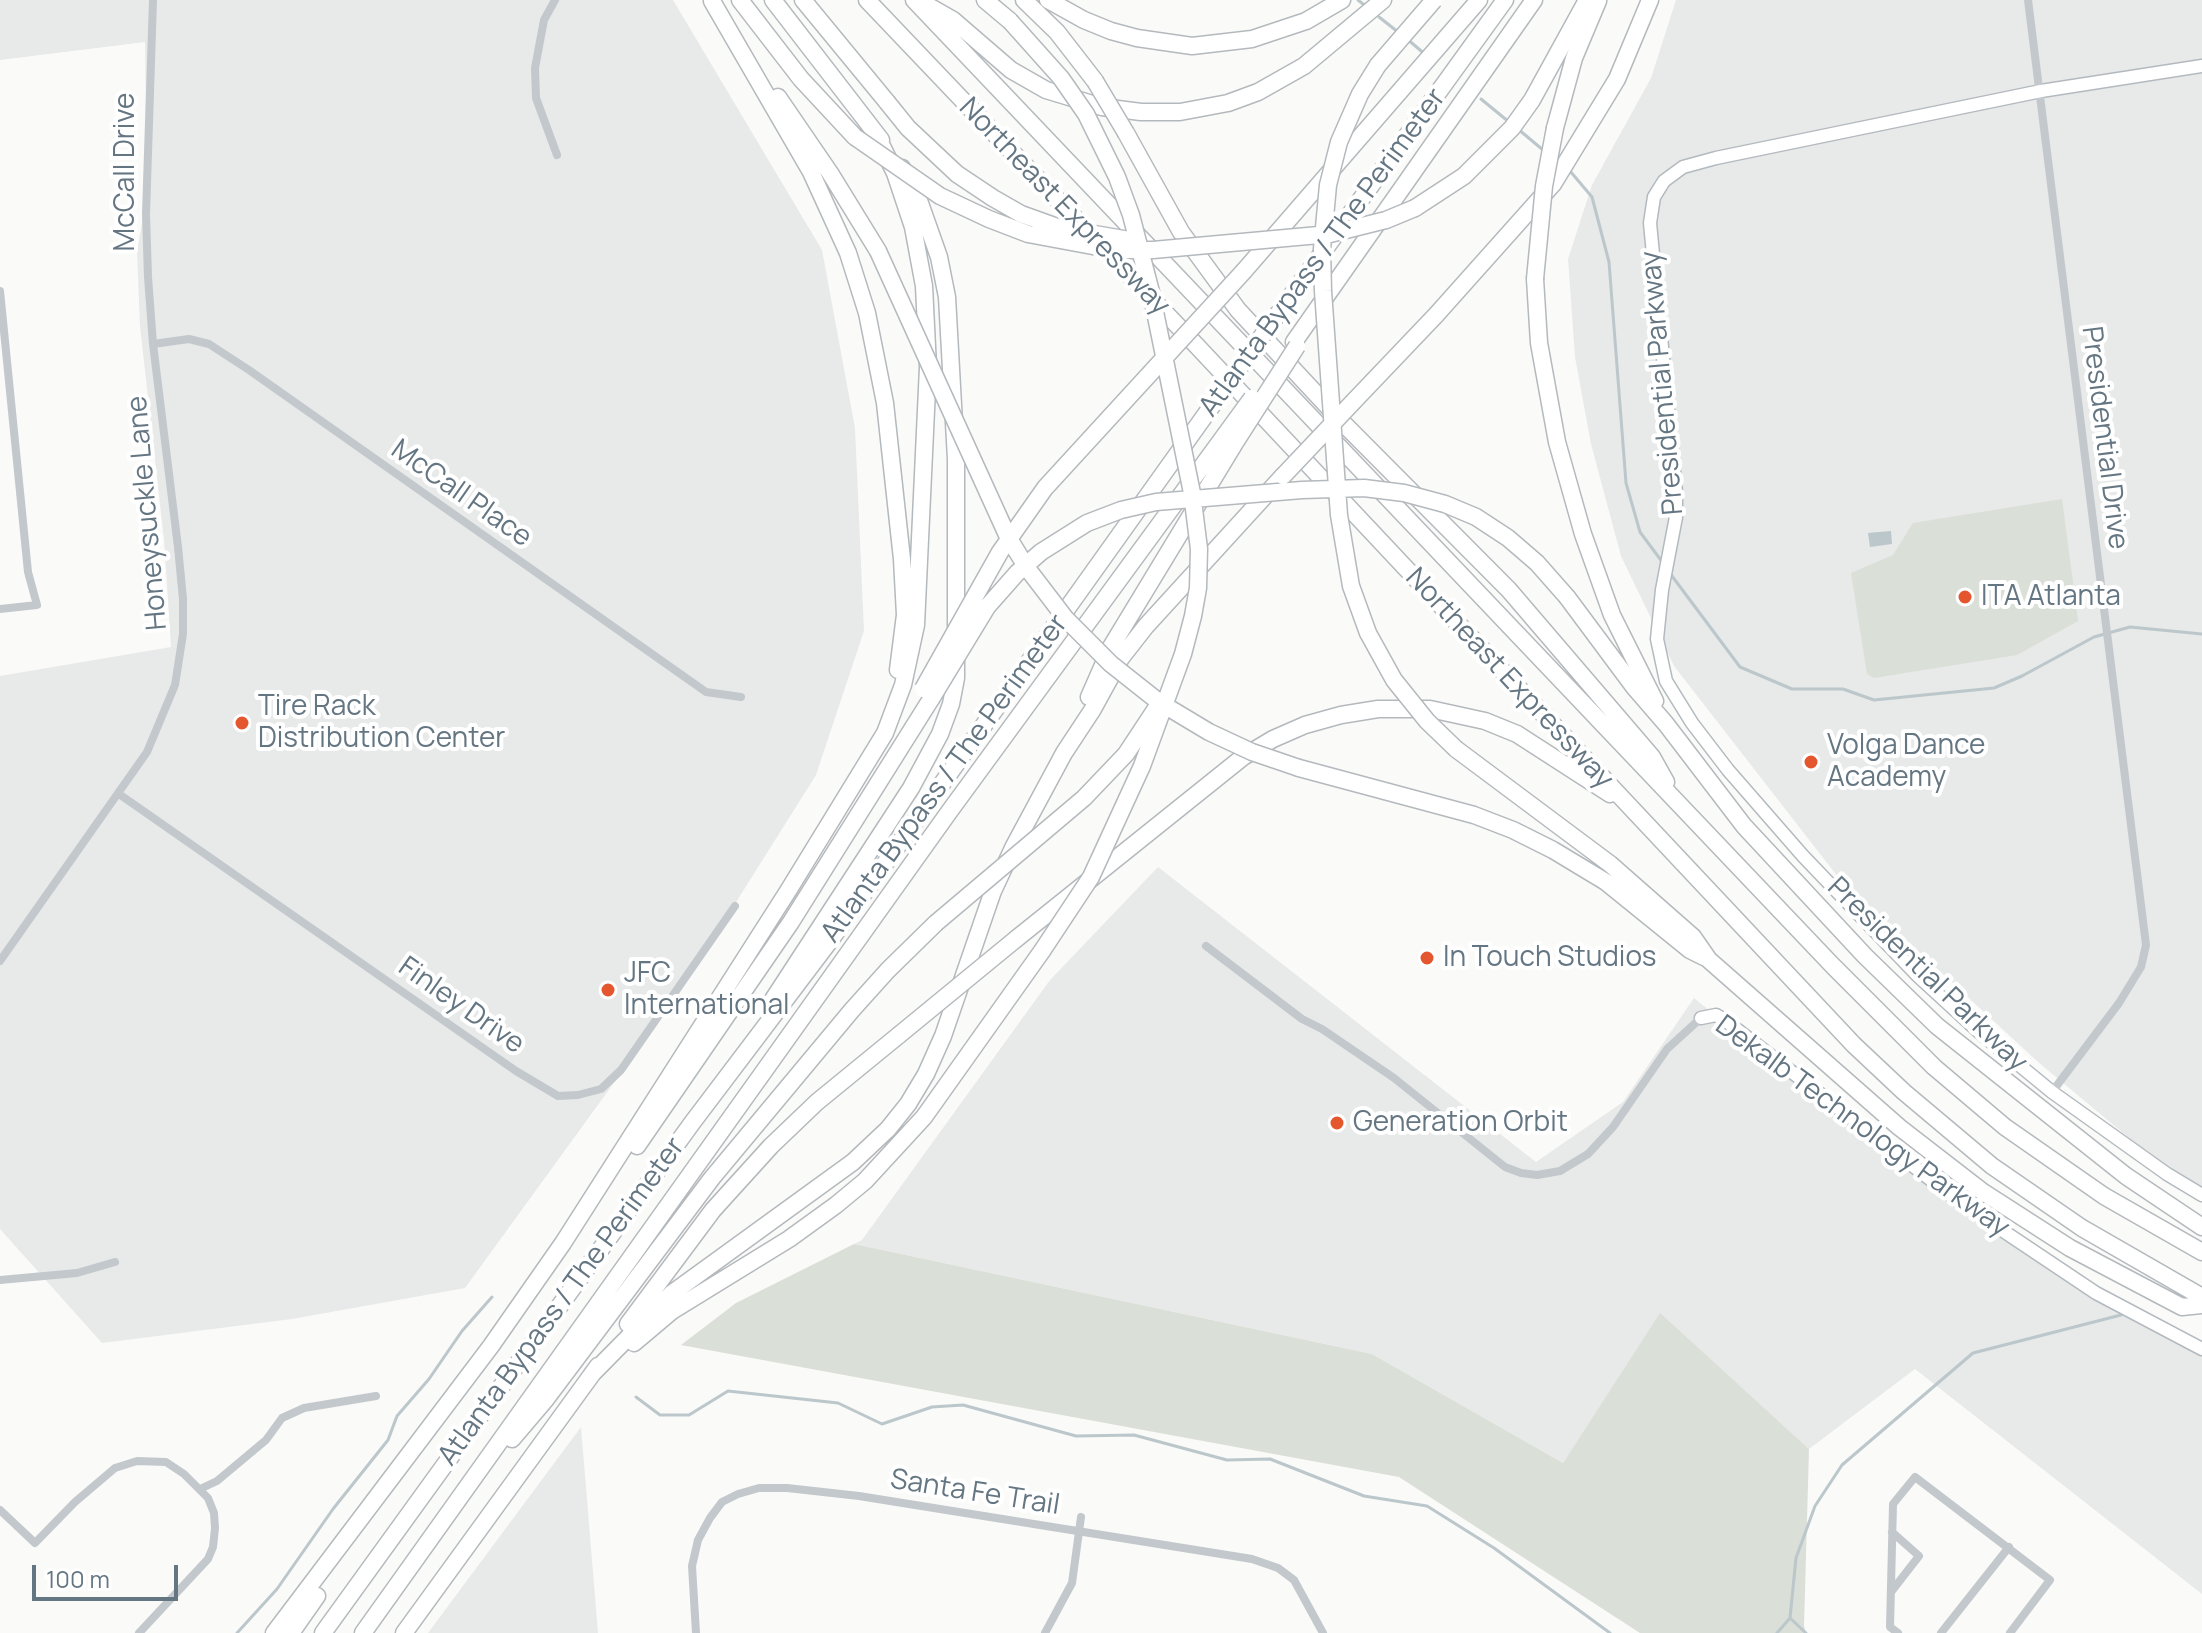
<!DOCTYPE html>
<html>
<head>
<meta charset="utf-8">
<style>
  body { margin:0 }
  #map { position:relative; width:2202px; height:1633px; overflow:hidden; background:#fafaf8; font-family:Manrope,sans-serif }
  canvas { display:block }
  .scale { position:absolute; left:32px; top:1565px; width:146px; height:36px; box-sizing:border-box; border:4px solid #657683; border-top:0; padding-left:10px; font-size:24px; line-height:28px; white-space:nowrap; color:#657683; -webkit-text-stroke:6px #fff; paint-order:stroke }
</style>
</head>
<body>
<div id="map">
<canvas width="2202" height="1633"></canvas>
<div class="scale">100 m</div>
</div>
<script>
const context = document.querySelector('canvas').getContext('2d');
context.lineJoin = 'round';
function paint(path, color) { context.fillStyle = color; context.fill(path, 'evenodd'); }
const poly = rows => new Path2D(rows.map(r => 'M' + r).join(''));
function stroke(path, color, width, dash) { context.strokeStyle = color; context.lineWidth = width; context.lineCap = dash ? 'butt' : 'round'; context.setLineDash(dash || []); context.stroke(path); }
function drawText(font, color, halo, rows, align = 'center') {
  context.font = font + ' Manrope,sans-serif'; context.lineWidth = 8; context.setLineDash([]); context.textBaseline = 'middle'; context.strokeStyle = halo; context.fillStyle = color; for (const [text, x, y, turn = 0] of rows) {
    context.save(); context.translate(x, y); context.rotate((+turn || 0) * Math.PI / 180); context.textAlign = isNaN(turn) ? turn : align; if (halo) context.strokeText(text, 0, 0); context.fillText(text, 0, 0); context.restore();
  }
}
const built = poly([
  [0,0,673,0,822,250,855,428,864,631,816,775,677,996,465,1288,292,1319,102,1343,0,1229,0,676,171,647,164,540,140,326,137,252,147,195,145,42,0,60],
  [1676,0,2202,0,2202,1199,2038,1062,1838,877,1674,666,1621,556,1591,444,1575,357,1568,259,1592,185,1651,78],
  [1158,867,1536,1162,1623,1102,1694,998,1914,1176,2051,1264,2202,1352,2202,1594,1915,1369,1809,1449,1660,1314,1563,1463,1372,1354,854,1244,862,1240,1050,980],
  [581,1427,598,1633,428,1633]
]);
const green = poly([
  [2062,499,2078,621,2017,655,1874,678,1867,674,1851,573,1893,555,1913,523],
  [854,1244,1372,1354,1563,1463,1660,1313,1809,1449,1804,1626,1806,1633,1640,1633,1399,1477,681,1345,736,1303]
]);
const water = poly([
  [1891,531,1892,544,1870,547,1868,533]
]);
const stream = poly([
  [1358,0,1363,4],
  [1379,17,1398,32],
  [1407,39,1426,55],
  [1481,99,1509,122],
  [1518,129,1543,150],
  [1570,171,1592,197,1609,262,1626,483,1640,532,1663,563],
  [1669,572,1740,667,1792,689,1843,689,1874,700,1994,688,2022,676,2094,637,2130,627,2202,634],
  [636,1397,660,1415,689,1415,728,1391,838,1403,882,1424,932,1407,963,1405,1076,1436,1134,1435,1227,1460,1270,1459,1364,1496,1427,1506,1494,1548,1610,1633],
  [1790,1618,1806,1633],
  [237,1633,277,1589,333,1509,388,1440,397,1416,429,1379,462,1331,492,1297],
  [1777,1633,1790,1618,1796,1558,1815,1506,1842,1465,1973,1353,2121,1315]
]);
const street = poly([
  [555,0,544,20,535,68,536,98,557,155],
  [2028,0,2146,945,2141,967,2119,1003,2052,1092],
  [0,291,28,572,37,605,0,609],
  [153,344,189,339,209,344,249,370,706,692,741,697],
  [119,794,516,1071,558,1096,578,1095,601,1089,621,1070,735,906],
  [1206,946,1302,1019,1322,1029,1394,1078,1505,1167,1521,1173,1537,1175,1560,1171,1588,1154,1613,1127,1667,1049,1701,1018],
  [0,961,147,752,175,685,183,634,183,599,178,547,153,344,148,277,146,214,153,0],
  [0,1280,77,1273,115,1262],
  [200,1489,217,1481,266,1440,282,1418,304,1408,376,1396],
  [0,1510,35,1543,75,1502,115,1468,137,1461,166,1462,184,1474,208,1498,214,1513,215,1528,213,1547,208,1559,139,1633],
  [1891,1592,1919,1556,1892,1532],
  [696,1633,692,1566,698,1540,710,1518,722,1502,738,1494,759,1488,787,1488,859,1496,1252,1559,1278,1568,1294,1580,1323,1633],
  [1045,1633,1072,1583,1081,1517],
  [1898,1633,1890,1627,1893,1504,1915,1477,2050,1580,2010,1633],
  [1941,1633,2009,1547]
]);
const secondary = poly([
  [2202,66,2041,91,1716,158,1683,167,1664,181,1654,197,1650,223,1676,492,1676,517,1662,590,1657,639,1666,681,1692,723,1728,770,1803,856,1918,976,1979,1032,2052,1092,2167,1174,2202,1195],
  [1701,1018,1716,1015,1726,1021,1957,1200,2096,1293,2202,1349]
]);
const highway = poly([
  [740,0,801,79,855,137],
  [773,0,881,140],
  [803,0,887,102],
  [867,0,1196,345,1854,1045,1904,1092,1992,1166,2082,1228,2202,1297],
  [914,0,1833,966,1934,1067,2005,1127,2104,1196,2202,1252],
  [985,0,1010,21],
  [1024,0,1057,32,1095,81],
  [1048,0,1084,20,1111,31,1137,38,1192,46,1252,39,1306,21,1342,0],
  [712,1,811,172,848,253,867,313,885,403,902,559,905,615,898,670],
  [925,4,953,20,1011,70,1046,90,1102,107,1141,112,1180,112,1228,103,1258,92,1304,66,1383,0],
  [778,97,830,173,878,251],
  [1555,128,1574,58,1598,1],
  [1126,133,1181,232,1238,310,1346,426,1509,590,1652,757,1666,782],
  [1415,208,1464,176,1512,128,1532,100,1587,0],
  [1244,271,1479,0],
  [1535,279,1539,343,1557,442,1583,534,1612,615,1655,701],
  [1273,321,1505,0],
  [1294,342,1534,0],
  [1354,401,1436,315,1553,184,1617,79,1650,0],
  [1567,597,1634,687,1666,724,1744,826,1865,956,1937,1026,2126,1176,2202,1227],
  [1089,697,1111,647,1233,446],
  [1456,749,1610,864,1693,937,1709,960,1899,1127,1983,1192,2070,1248,2182,1307,2202,1305],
  [1299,768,1474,815,1513,830,1553,850,1606,882,1690,950,1704,957],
  [1016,939,1243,757,1273,739,1305,725,1341,715,1378,709,1430,709,1485,721,1517,734,1610,794],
  [772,1001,911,788,940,734,951,704,956,678,956,459,947,297,939,257,916,192,902,168],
  [637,1146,791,922,931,699],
  [628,1324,713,1210,771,1146,817,1102,899,1035],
  [634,1343,672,1311,789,1239,836,1205,865,1181,924,1117,1042,951],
  [592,1374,671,1294,853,1162,888,1129,908,1104,926,1074,943,1036,993,891,1014,846,1064,753,1093,709,1121,658,1146,626,1283,476],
  [512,1439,546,1399,712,1178,852,1010,888,970,936,923],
  [274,1633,491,1346,563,1243,788,891,885,733,903,685,916,625,928,367,924,286,913,227,895,173,876,134],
  [291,1633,317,1596],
  [323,1633,692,1123,829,942,1206,414],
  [363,1633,949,812,1225,435],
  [404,1633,598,1366]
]);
const highwayBridge = poly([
  [1434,0,1378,65,1360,94,1339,142,1328,185,1322,249,1323,291,1339,515,1351,586,1368,633,1394,680,1427,721,1456,749],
  [1010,21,1061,78,1086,114,1117,177,1131,215,1151,292,1192,493,1199,549,1198,588,1193,616,1183,654,1142,766,1091,877,1042,951],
  [1095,81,1126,133],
  [887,102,908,128,957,174,993,198,1021,214,1060,228,1135,241],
  [855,137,940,196,989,219,1028,234,1114,250,1153,250,1330,234,1386,220,1415,208],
  [878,251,1008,537,1027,568,1066,619,1111,664,1159,702,1209,732,1252,752,1299,768],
  [1535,279,1544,186,1555,128],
  [1206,414,1273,321],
  [1225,435,1252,398],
  [1233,446,1297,346],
  [1283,476,1354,401],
  [923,689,1000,552,1045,488,1244,271],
  [931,699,987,607,1017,573,1041,552,1087,523,1121,510,1156,502,1302,490,1364,488,1404,493,1445,504,1476,517,1508,538,1537,563,1567,597],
  [936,923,1084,798,1126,754,1157,707],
  [899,1035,1016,939]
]);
const markers = [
  [1965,597,8,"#e4572e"],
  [242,723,8,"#e4572e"],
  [1811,762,8,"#e4572e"],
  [1427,958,8,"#e4572e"],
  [608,990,8,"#e4572e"],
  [1337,1123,8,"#e4572e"]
];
const streetNames = [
  ["McCall Drive",126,172,-90],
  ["Northeast Expressway",1064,207,46],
  ["Atlanta Bypass / The Perimeter",1323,253,-54],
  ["Presidential Parkway",1663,383,-95],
  ["Presidential Drive",2104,438,83],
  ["McCall Place",461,494,35],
  ["Honeysuckle Lane",148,513,-95],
  ["Northeast Expressway",1509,679,47],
  ["Atlanta Bypass / The Perimeter",945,779,-54],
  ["Presidential Parkway",1927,975,44],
  ["Finley Drive",461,1006,35],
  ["Dekalb Technology Parkway",1862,1127,36],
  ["Atlanta Bypass / The Perimeter",562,1302,-54],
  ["Santa Fe Trail",975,1493,9]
];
const poiNames = [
  ["ITA Atlanta",1981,597],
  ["Tire Rack",258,707],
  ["Distribution Center",258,739],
  ["Volga Dance",1827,746],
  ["Academy",1827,778],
  ["In Touch Studios",1443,958],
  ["JFC",624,974],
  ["International",624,1006],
  ["Generation Orbit",1353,1123]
];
paint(built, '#e8e9e9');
paint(green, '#dadfd7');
paint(water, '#bbc7cb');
stroke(stream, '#bbc7cb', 3);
stroke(secondary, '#b3babf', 15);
stroke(highway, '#b4b9bd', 19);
stroke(street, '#c3c8cc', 8);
stroke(secondary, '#fff', 12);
stroke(highway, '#fff', 16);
stroke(highwayBridge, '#b4b9bd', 19, []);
stroke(highwayBridge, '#fff', 16);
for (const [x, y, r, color] of markers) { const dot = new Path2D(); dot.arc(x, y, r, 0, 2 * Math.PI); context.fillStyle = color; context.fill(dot); stroke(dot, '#fff', 3); }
drawText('28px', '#657683', '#fff', streetNames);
drawText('28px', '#657683', '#fff', poiNames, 'left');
</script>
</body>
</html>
